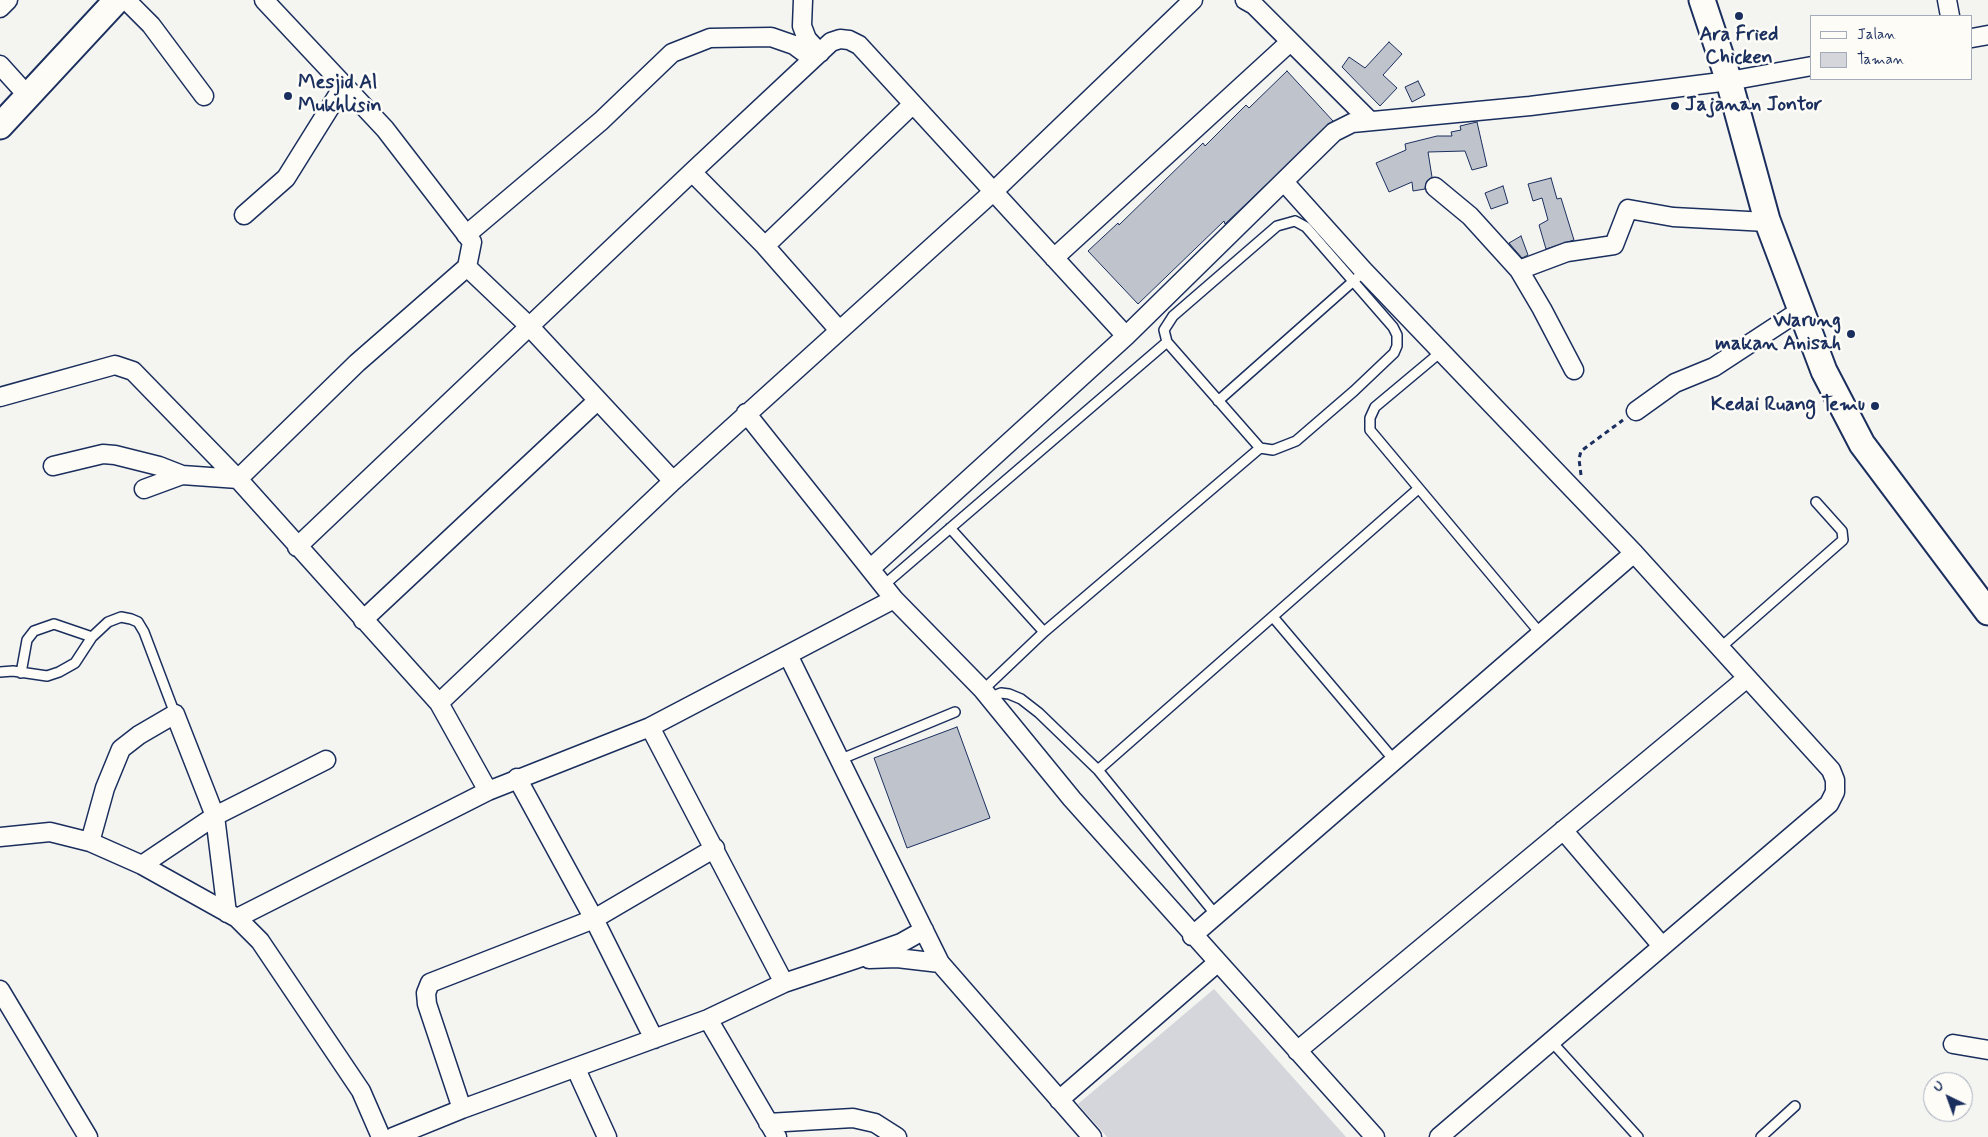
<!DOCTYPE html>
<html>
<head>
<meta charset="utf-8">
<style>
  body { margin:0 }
  #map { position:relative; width:1988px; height:1137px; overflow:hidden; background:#f4f4f1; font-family:Mynerve,sans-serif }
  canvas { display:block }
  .legend { position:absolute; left:1810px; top:15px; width:162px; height:65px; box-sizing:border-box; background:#fdfcf7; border:1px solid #a3aaba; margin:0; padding:6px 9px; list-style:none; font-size:15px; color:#1b2f5e }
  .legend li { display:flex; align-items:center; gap:10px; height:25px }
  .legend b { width:25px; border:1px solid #a3aaba }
  .north { position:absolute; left:1923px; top:1072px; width:50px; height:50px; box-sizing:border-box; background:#fdfcf7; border:1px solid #a3aaba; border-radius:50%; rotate:318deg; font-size:14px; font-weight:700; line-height:20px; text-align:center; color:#1b2f5e }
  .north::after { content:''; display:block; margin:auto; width:18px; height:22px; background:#1b2f5e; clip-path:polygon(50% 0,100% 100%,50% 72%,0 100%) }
</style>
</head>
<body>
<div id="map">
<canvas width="1988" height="1137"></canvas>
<ul class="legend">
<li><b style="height:6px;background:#fdfcf7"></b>Jalan</li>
<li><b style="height:14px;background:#d4d6db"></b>Taman</li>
</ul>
<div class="north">U</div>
</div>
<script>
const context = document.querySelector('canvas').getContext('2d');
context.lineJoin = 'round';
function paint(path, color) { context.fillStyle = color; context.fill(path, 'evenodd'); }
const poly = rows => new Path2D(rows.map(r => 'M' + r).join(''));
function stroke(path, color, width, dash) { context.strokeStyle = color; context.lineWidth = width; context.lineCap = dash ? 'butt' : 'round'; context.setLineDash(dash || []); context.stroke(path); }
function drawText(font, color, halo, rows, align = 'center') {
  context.font = font + ' Mynerve,sans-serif'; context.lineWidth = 5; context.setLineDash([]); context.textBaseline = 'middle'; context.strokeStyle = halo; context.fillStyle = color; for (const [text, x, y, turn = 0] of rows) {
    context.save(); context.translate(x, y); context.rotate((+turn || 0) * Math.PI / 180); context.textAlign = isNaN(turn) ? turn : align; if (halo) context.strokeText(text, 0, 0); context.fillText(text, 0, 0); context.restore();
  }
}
const green = poly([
  [1214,989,1346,1137,1107,1137,1078,1104]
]);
const building = poly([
  [1389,42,1402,54,1383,75,1397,88,1380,106,1342,67,1349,57,1365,68,1389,42],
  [1287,71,1333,121,1225,224,1224,221,1138,304,1088,251,1118,223,1119,225,1203,143,1205,146,1246,105,1249,108,1287,71],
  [1418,81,1425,95,1412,102,1405,87,1418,81],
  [1477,122,1487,166,1472,170,1465,151,1428,152,1432,177,1427,181,1425,189,1413,191,1412,182,1389,192,1376,163,1406,150,1405,144,1437,136,1452,136,1451,132,1461,130,1460,126,1477,122],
  [1551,178,1557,199,1561,198,1574,240,1546,249,1539,225,1548,220,1542,198,1533,201,1528,184,1551,178],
  [1503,186,1508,203,1491,209,1485,193,1503,186],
  [1521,236,1528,255,1522,258,1509,243,1521,236],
  [957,727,990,818,907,848,874,758,957,727]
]);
const path = poly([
  [1581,475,1579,459,1581,451,1623,420]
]);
const lane = poly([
  [1295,221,1306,227,1393,327,1397,335,1397,346,1394,353,1354,391,1296,441,1273,450,1260,448,1167,342,1164,330,1173,316,1277,226,1295,221],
  [1442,351,1375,407,1370,418,1370,430,1540,633],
  [1218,401,1358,277],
  [950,528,1044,632],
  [884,585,1167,342],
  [1273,617,1394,760],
  [1720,648,1843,540,1842,531,1816,502],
  [0,672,13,671,47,676,59,672,75,663,92,637,108,622,121,617,131,619,138,622,144,632,175,714],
  [21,673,27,640,34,631,54,624,92,637],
  [983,690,1044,632,1260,448],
  [989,698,1001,693,1009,694,1021,699,1039,713,1098,770,1216,915],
  [839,760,955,712],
  [1098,770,1418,489],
  [1551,1041,1638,1137],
  [1761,1137,1795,1106]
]);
const street = poly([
  [126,0,151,25,204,96],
  [803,0,802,26,807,39,820,53],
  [1245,0,1254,5,1369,120],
  [1947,0,1950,16],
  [0,8,8,0],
  [1972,38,1988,35],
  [0,65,28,96],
  [692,172,765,246,838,329],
  [1285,183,1364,271,1634,553,1831,770,1835,780,1835,792,1829,804,1439,1137],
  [1435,187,1470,216,1519,270],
  [244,215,286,178,344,85],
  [466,235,601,121,672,53,710,38,771,37,794,45,813,59],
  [765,246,912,105],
  [1054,258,1290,42],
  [467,267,529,326,673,481],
  [1574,370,1542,309,1519,270,1567,252,1614,245,1628,209,1673,217,1767,222],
  [0,397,115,365,133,371,238,479,439,703,488,791],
  [1636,411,1675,383,1714,367,1801,310],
  [746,413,894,599,983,690,1072,799,1375,1137],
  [53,466,103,454,115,455,159,466,182,475],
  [144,489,182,475,238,479,357,363,467,267,472,242,385,129,264,0],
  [297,547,692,172,831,42,840,39,849,40,859,45,1126,336],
  [870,569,1126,336,1334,132,1352,123,1530,106,1729,81,1812,66],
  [363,620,597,401],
  [788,655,940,963,1092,1137],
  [439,703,673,481,994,191,1193,0],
  [650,727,784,983],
  [517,778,594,919,654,1039],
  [1563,830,1662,946],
  [0,837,50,832,90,842,142,865,237,918,260,941,361,1091,381,1137],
  [90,842,105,788,121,749,139,735,175,714,215,816,142,865],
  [227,913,215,816,326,760],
  [237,918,488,791,650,727,894,599],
  [1192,936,1634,553],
  [869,959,897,958,940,963],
  [0,990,88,1137],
  [708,1019,777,1137],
  [1953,1044,1988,1050],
  [1297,1051,1747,678],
  [576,1069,607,1137],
  [1059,1100,1217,963],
  [462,1109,427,1004,426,993,430,983,594,919,715,848],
  [768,1123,853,1118,875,1123,897,1137],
  [393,1137,462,1109,708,1019,784,983,856,959,901,943,924,930]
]);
const secondary = poly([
  [1702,0,1729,81,1767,220,1824,371,1862,444,1988,612],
  [0,126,117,0]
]);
const markers = [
  [1739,16,5,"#1b2f5e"],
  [288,96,5,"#1b2f5e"],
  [1675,106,5,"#1b2f5e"],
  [1851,334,5,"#1b2f5e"],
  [1875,406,5,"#1b2f5e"]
];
const poiNames = [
  ["Ara Fried",1739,36,"center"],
  ["Chicken",1739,59,"center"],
  ["Mesjid Al",298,84],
  ["Mukhlisin",298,107],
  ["Jajanan Jontor",1685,106],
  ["Warung",1841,322,"right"],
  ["makan Anisah",1841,345,"right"],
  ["Kedai Ruang Temu",1865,406,"right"]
];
paint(green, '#d4d6db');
paint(building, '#bfc3cc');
stroke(building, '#1b2f5e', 1);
stroke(lane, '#1b2f5e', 12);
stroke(street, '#1b2f5e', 21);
stroke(secondary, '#1b2f5e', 29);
stroke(path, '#1b2f5e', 3, [5, 4]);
stroke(lane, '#fdfcf7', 9);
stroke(street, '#fdfcf7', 18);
stroke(secondary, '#fdfcf7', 25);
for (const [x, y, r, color] of markers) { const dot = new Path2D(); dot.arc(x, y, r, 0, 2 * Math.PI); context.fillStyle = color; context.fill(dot); stroke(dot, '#fdfcf7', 2); }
drawText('bold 20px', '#1b2f5e', '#fdfcf7', poiNames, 'left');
</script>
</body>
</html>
